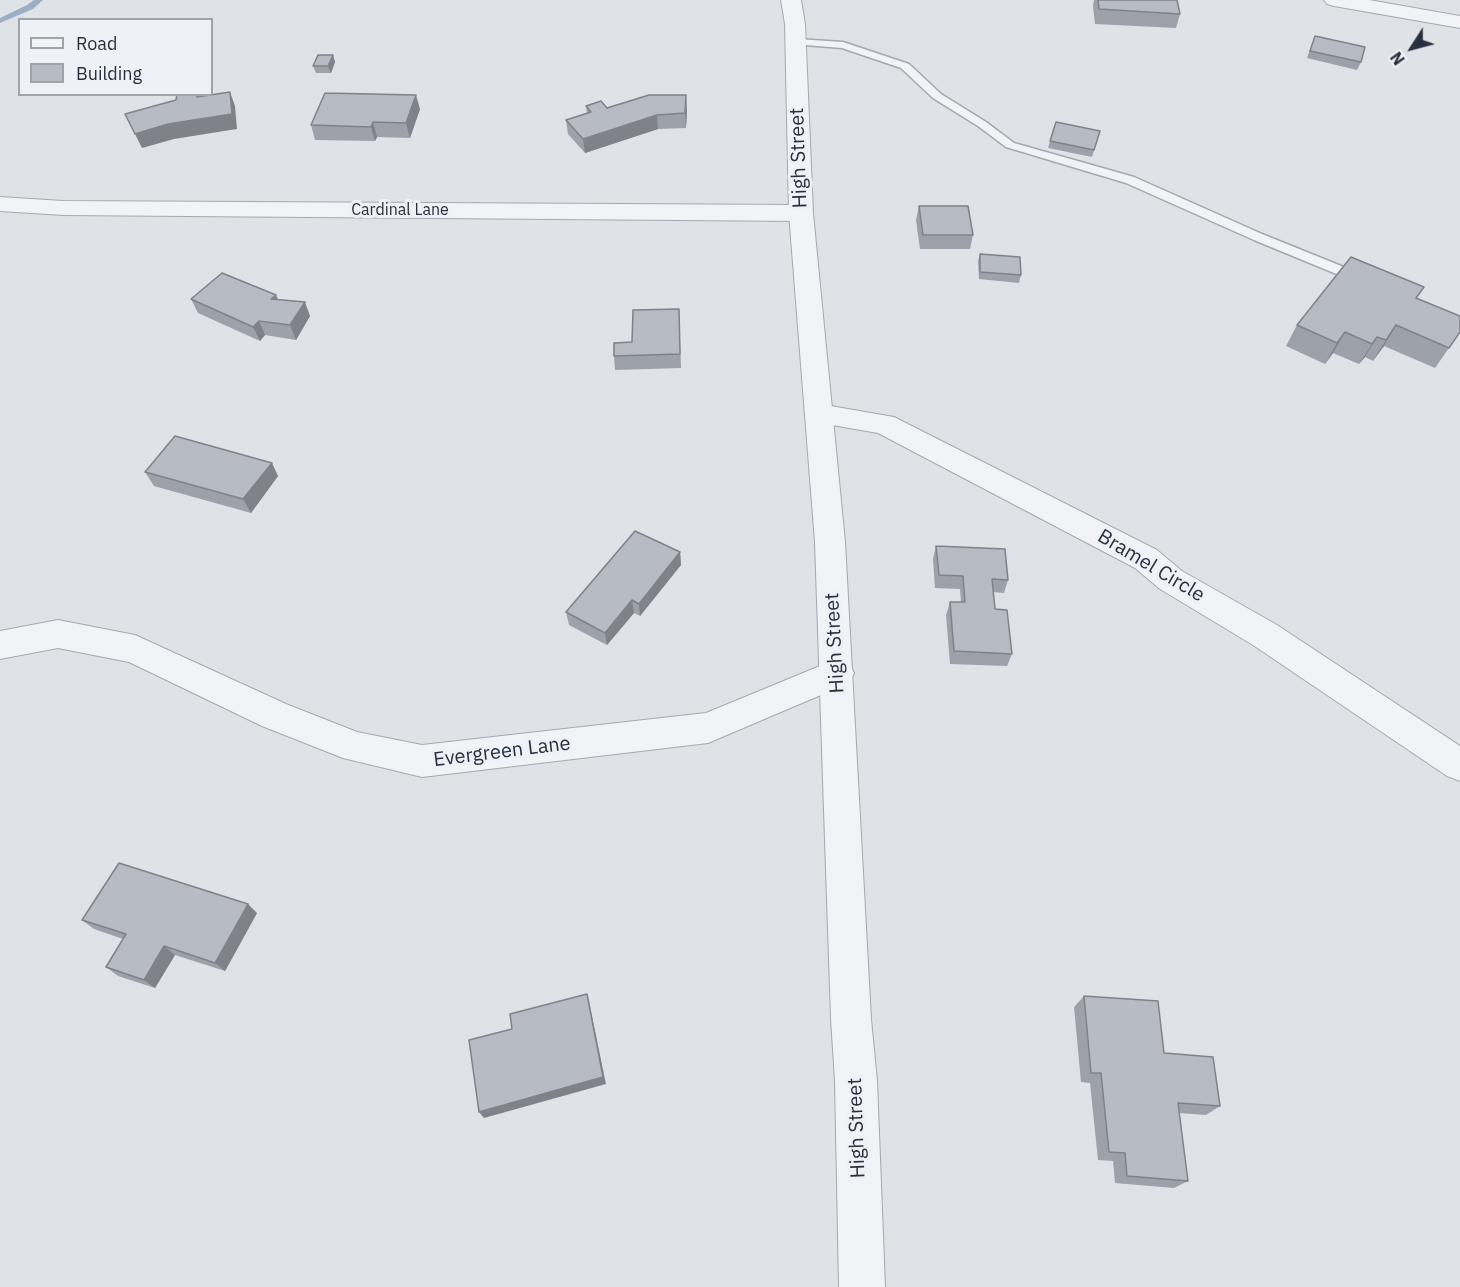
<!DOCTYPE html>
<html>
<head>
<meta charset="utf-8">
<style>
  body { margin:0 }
  #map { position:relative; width:1460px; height:1287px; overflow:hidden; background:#dfe2e7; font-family:"IBM Plex Sans",sans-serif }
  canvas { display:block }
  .legend { position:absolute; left:18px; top:18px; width:195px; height:78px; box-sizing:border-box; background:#eef1f5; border:2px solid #9fa4ab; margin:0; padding:8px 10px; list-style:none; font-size:18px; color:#28303d }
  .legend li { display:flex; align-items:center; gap:12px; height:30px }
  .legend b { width:30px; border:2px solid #9fa4ab }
  .north { position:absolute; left:1382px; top:18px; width:60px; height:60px; -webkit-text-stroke:4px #eef1f5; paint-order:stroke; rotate:234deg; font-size:16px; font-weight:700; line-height:24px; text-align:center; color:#28303d }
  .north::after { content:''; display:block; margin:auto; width:21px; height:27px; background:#28303d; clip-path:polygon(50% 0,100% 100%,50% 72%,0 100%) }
</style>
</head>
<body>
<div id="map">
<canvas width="1460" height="1287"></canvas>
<ul class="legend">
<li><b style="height:8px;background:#f1f3f6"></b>Road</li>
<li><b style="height:16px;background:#b6bbc4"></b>Building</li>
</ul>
<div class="north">N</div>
</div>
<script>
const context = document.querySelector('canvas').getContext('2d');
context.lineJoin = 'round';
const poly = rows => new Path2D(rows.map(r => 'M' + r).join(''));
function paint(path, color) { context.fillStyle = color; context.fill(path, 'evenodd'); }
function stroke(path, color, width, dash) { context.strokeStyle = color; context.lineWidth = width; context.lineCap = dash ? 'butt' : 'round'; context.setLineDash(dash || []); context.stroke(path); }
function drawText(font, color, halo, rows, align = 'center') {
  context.font = font + ' "IBM Plex Sans",sans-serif'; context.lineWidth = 6; context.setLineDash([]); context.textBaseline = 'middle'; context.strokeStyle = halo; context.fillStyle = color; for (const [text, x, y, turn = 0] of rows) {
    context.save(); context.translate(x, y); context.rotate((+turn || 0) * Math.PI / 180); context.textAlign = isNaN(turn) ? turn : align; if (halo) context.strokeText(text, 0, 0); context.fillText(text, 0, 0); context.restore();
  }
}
const stream = poly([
  [34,0,43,0,33,9,0,23,0,18,27,5,34,0]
]);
const service = poly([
  [796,39,843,42,909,64,941,94,986,122,1014,143,1134,177,1262,234,1366,276,1367,279,1366,282,1356,282,1254,240,1126,183,1006,147,978,126,933,98,901,68,842,48,792,44,791,42,796,39]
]);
const minor = poly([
  [1324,0,1369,0,1460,16,1460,28,1334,6,1327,4,1324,0],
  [0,197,63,201,801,205,810,208,813,213,810,218,801,221,63,215,0,211,0,197],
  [819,404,894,417,1157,550,1182,571,1277,625,1460,746,1460,781,1447,776,1253,645,1160,589,1135,568,878,433,809,421,805,414,809,407,819,404],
  [58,620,135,635,286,704,357,732,422,745,706,713,837,659,849,663,854,673,849,683,708,743,422,777,343,758,262,726,129,662,58,648,0,659,0,631,58,620]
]);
const tertiary = poly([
  [781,0,801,0,805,24,813,213,845,542,871,1019,877,1081,885,1287,839,1287,835,1081,831,1019,815,542,789,213,785,24,781,0]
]);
const wall = poly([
  [1094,0,1177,0,1180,14,1176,28,1095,24,1093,6],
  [1315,36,1361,62,1357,70,1307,58],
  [333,55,335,62,331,73,316,73,313,66],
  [586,106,607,108,687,110,686,128,658,129,585,153,568,134,566,120,587,113],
  [420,109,410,138,377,137,375,141,315,140,311,125],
  [1100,131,1092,157,1048,148,1050,141],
  [919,206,973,235,970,249,920,249,916,220],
  [980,254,1021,275,1019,283,979,279,978,261],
  [1424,287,1417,298,1460,332,1435,368,1384,346,1373,361,1365,357,1359,364,1333,353,1325,364,1286,346,1297,325],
  [191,299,278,300,310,316,296,340,265,335,260,341,198,313],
  [679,309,681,368,615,370,614,356],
  [145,472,278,476,251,513,154,486],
  [936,546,1008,580,1004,593,993,592,995,609,1012,654,1007,666,950,664,946,615,950,602,961,602,960,589,935,588,933,559],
  [680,552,681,565,640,616,634,613,607,645,569,625,566,612],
  [257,913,225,971,175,955,155,988,118,976,106,967,123,939,94,929,82,920],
  [1084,996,1164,1053,1220,1106,1206,1115,1179,1113,1188,1181,1174,1188,1115,1183,1113,1161,1098,1160,1090,1083,1081,1082,1074,1007]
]);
const shadedWall = poly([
  [333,55,335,62,331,73,328,66],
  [230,92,235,106,237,129,174,139,142,148,135,134,168,124],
  [416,95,420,109,410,138,406,123],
  [686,95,687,110,686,128,685,113],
  [657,115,658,129,585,153,583,139],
  [373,122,377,137,375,141,371,127],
  [276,295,282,309,271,299],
  [305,302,310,316,296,340,290,325],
  [259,321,265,335,260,341,253,327],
  [1396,325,1384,346,1373,361,1386,340],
  [1345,332,1333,353,1325,364,1337,343],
  [1377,337,1365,357,1359,364,1372,344],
  [272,463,278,476,251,513,243,499],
  [680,552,681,565,640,616,639,604],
  [632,600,634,613,607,645,605,633],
  [248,904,257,913,225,971,215,963],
  [164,946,175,955,155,988,144,980],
  [587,994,589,1002,606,1084,484,1118,479,1112]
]);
const building = poly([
  [1098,0,1177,0,1180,14,1099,9,1098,0],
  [1315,36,1365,47,1361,62,1310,51,1315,36],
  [318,55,333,55,328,66,313,66,318,55],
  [230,92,232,114,168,124,135,134,125,114,176,100,177,94,197,94,197,97,230,92],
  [325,93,416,95,406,123,373,122,371,127,311,125,325,93],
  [649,95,686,95,685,113,657,115,583,139,566,120,591,112,586,106,601,101,607,108,649,95],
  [1056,122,1100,131,1094,150,1050,141,1056,122],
  [919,206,968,206,973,235,923,235,919,206],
  [980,254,1020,257,1021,275,980,272,980,254],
  [1351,257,1424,287,1416,298,1460,316,1460,332,1449,348,1396,325,1386,340,1377,337,1372,344,1345,332,1337,343,1297,325,1351,257],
  [222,273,276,295,271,299,305,302,290,325,259,321,253,327,191,299,222,273],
  [679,309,680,354,614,356,614,343,632,342,633,310,679,309],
  [175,436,272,463,243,499,145,472,175,436],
  [635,531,680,552,639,604,632,600,605,633,566,612,635,531],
  [936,546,1005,549,1008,580,992,579,995,609,1007,610,1012,654,954,651,950,602,965,602,963,576,939,575,936,546],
  [119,863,248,904,215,963,164,946,144,980,106,967,126,934,82,920,119,863],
  [587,994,603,1077,479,1112,469,1040,512,1029,510,1014,587,994],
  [1084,996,1158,1001,1164,1053,1213,1057,1220,1106,1178,1103,1188,1181,1127,1176,1125,1153,1109,1152,1101,1073,1091,1073,1084,996]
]);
const farStreetnames = [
  ["Cardinal Lane",400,210]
];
const streetNames = [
  ["High Street",799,158,-92],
  ["Bramel Circle",1151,566,31],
  ["High Street",835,643,-93],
  ["Evergreen Lane",502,752,-7],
  ["High Street",857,1128,-92]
];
paint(stream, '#9bb0c6');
stroke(service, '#a4a9b1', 3);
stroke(minor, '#a4a9b1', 2);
stroke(tertiary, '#a4a9b1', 2);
paint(service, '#f1f3f6');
paint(minor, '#f1f3f6');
paint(tertiary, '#f1f3f6');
paint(wall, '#9da1a9');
paint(shadedWall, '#7f8389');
paint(building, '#b6bbc4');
stroke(building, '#7f8389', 1.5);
drawText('16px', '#28303d', '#eef1f5', farStreetnames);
drawText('20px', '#28303d', '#eef1f5', streetNames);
</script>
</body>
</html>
